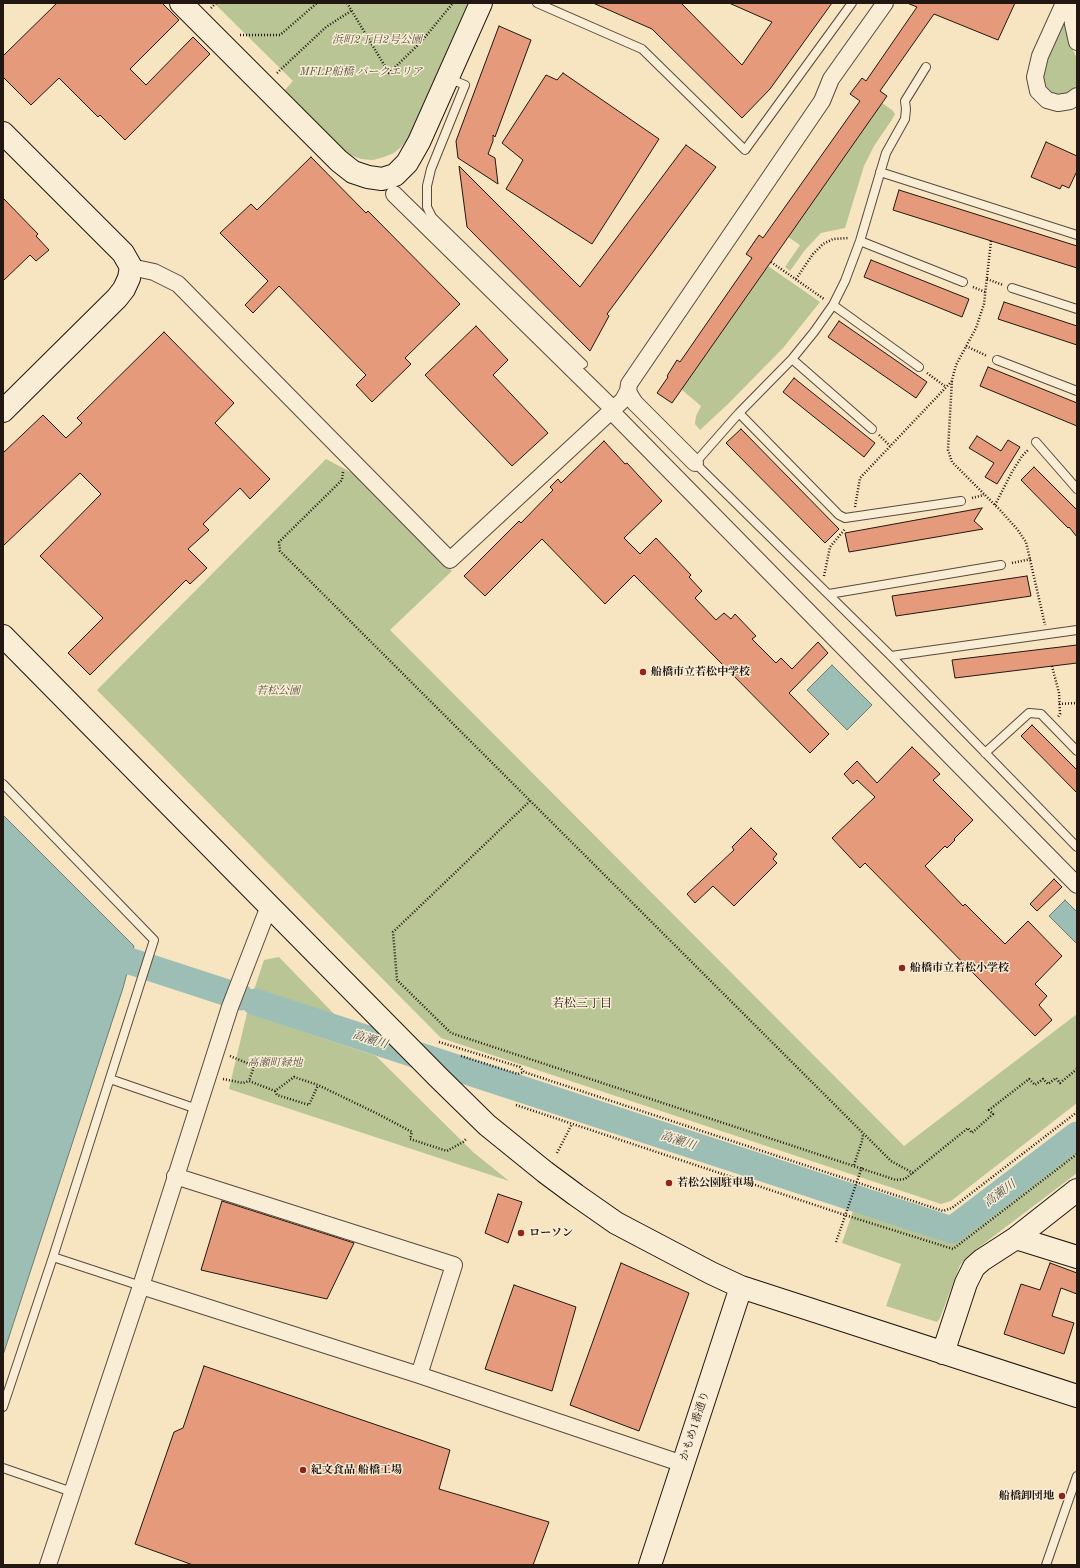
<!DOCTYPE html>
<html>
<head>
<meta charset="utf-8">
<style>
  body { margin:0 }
  #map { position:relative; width:1080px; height:1568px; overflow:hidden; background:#f7e4c0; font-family:"Old Standard TT",serif }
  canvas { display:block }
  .frame { position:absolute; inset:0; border:4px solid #231712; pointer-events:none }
</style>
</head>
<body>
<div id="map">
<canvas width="1080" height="1568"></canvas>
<div class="frame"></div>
</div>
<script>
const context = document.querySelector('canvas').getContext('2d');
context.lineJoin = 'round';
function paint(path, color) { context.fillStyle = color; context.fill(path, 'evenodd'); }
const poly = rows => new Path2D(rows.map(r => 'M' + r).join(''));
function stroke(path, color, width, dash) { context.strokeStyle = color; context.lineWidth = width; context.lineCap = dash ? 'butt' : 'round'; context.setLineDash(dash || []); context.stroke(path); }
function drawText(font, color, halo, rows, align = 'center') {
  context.font = font + ' "Old Standard TT","Noto Serif JP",serif'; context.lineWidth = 3; context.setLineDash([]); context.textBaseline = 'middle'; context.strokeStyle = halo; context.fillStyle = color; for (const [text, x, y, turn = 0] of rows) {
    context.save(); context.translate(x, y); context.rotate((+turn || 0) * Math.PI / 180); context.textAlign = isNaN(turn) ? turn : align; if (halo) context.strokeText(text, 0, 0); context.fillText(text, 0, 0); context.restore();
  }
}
const green = poly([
  [214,3,468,3,407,140,401,147,394,153,384,157,373,160,361,159,350,155,341,149,283,92,293,81],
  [1064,17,1067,24,1067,34,1068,41,1077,58,1077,85,1067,95,1054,96,1045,88,1043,73],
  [882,103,892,110,895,114,891,121,874,146,864,166,845,228,821,233,805,250,790,271,785,267,800,245,788,237],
  [768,266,820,302,783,348,728,404,700,430,695,424,696,416,701,406,681,389],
  [326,459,356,475,452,571,390,630,904,1146,1077,1014,1077,1103,951,1201,941,1204,441,1038,97,690],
  [279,957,337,1017,254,990,264,960],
  [247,1013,376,1056,473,1152,509,1181,229,1089],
  [1077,1146,1077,1173,982,1245,968,1256,960,1265,940,1318,937,1322,886,1306,901,1264,842,1243,853,1211,952,1243]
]);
const water = poly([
  [832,665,872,705,847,730,807,690,832,665],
  [3,815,134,946,123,988,3,1355,3,815],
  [1065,900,1077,912,1077,944,1049,916,1065,900]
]);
const river = poly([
  [99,951,240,997],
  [255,1002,952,1230,1077,1135]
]);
const building = poly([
  [57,3,162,3,179,20,130,69,146,85,193,37,210,54,125,140,100,115,98,117,59,78,31,105,3,77,3,56,57,3],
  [593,3,681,3,742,65,772,22,729,3,832,3,770,89,742,118,652,29,593,3],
  [907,3,1015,3,998,40,934,14,880,91,887,96,672,403,657,393,668,377,667,376,677,360,680,362,752,258,746,254,759,235,763,238,860,101,850,94,862,78,866,81,917,7,907,3],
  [499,26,531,40,495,137,493,135,493,141,488,154,495,158,498,184,458,158,456,141,499,26],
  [563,73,659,139,592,244,506,189,523,160,502,143,546,75,557,80,563,73],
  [1046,142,1077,156,1077,171,1069,188,1062,185,1060,189,1031,177,1046,142],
  [686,145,716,167,607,314,609,316,590,351,467,227,459,166,580,287,686,145],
  [311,157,366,213,368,211,460,304,405,358,411,364,372,402,356,385,366,375,279,286,253,313,245,305,268,281,220,233,251,204,257,210,311,157],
  [899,190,1077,246,1077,268,893,210,899,190],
  [3,198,38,234,36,236,49,250,36,261,30,255,3,281,3,198],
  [871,260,969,299,962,317,864,277,871,260],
  [1004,302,1077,326,1077,345,998,319,1004,302],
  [839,321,927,382,916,398,828,337,839,321],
  [476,326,508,360,493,375,548,433,512,466,425,375,476,326],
  [164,332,234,403,215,423,270,479,250,499,240,488,203,524,209,530,188,549,207,568,190,584,186,580,90,675,68,653,103,618,40,556,101,494,80,473,3,546,3,453,43,415,66,438,82,423,77,418,164,332],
  [988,367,1077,403,1077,426,980,386,988,367],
  [794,378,875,443,864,457,783,392,794,378],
  [741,429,839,529,825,543,726,443,741,429],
  [977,436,1001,451,1008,440,1020,447,997,484,985,477,994,463,969,448,977,436],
  [604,441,625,464,627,463,662,501,624,538,640,554,656,538,691,575,689,577,702,591,695,598,716,620,724,613,731,619,735,614,756,636,752,639,776,663,781,658,792,669,818,642,828,653,789,693,829,734,810,753,634,575,605,604,542,539,485,596,464,576,519,521,521,523,553,490,550,487,558,479,561,483,604,441],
  [1034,467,1077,510,1077,537,1069,527,1068,528,1021,480,1034,467],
  [982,508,974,521,983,529,849,552,845,533,982,508],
  [1027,576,1031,596,896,616,892,596,1027,576],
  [1077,645,1077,663,955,678,952,660,1077,645],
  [1032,725,1077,770,1077,793,1021,736,1032,725],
  [912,747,940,774,933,780,973,820,954,839,955,840,947,848,945,846,925,866,963,906,965,904,1005,944,1028,921,1062,956,1035,984,1047,996,1039,1005,1052,1020,1035,1036,865,863,860,868,832,838,875,797,857,780,853,784,844,774,857,761,877,783,912,747],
  [751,828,777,854,773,859,777,863,734,906,713,886,695,903,687,894,734,850,732,847,751,828],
  [1054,879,1062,887,1037,911,1030,904,1054,879],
  [498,1194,522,1202,508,1243,485,1233,498,1194],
  [222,1201,354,1243,327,1299,201,1270,222,1201],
  [621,1263,689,1293,639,1431,570,1405,621,1263],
  [1050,1263,1077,1273,1077,1294,1061,1288,1052,1316,1074,1323,1064,1354,1004,1334,1021,1284,1040,1290,1050,1263],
  [514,1285,576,1307,552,1391,485,1369,514,1285],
  [204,1366,450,1450,439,1489,549,1522,533,1565,193,1565,135,1544,174,1432,183,1428,204,1366]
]);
const path = poly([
  [347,3,389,73,421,42,453,3],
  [211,8,216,3],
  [240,35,280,35,317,3],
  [277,73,326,27,351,11],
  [991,241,984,304,976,328,956,365,952,380,948,450,952,462,1001,511,1017,529,1026,542,1045,625],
  [771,262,824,299],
  [796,279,813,254,823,244,833,239,849,238],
  [987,279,1003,285],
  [973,287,985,292],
  [966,346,987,356],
  [927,373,946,387],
  [879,435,890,446],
  [343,472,342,480,279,542,280,551,891,1161,913,1173],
  [972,498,984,495],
  [995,505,1012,472,1022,456,1029,449],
  [855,507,860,478,952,381],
  [1012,563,1031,559],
  [824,576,830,547,845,529],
  [1052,666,1059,693,1060,714,1058,717],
  [1059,704,1077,703],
  [530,801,393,932,397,980,451,1033,896,1180,905,1179,968,1128,972,1133,993,1114,989,1110,1029,1079,1035,1085,1043,1079,1048,1084,1056,1078,1060,1083,1077,1069],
  [439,1042,520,1067,524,1072,943,1211,952,1208,1077,1112],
  [230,1056,254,1066,249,1081,275,1091,294,1077,318,1085,376,1113,412,1132,410,1139,447,1151,463,1142,467,1138],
  [461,1056,518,1074,524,1072],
  [223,1079,243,1083,249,1081],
  [275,1091,277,1095,309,1105,318,1085],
  [516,1105,845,1215,953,1249,1077,1154],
  [557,1153,572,1124],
  [854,1165,862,1141,863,1134],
  [836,1242,862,1167]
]);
const lane = poly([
  [537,3,642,49,745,150,852,3],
  [926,67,905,101,906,109,905,119,886,153,860,241,845,281,833,305,814,332,792,359,739,413,695,463,891,656,1077,847],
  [448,78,465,85,431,169,427,186,427,207,432,217,583,364],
  [880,172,1077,235],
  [860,241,963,282],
  [1012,288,1077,309],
  [833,305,919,367],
  [792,359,872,429],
  [997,360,1077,391],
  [739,413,839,515,845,518,961,501],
  [1036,442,1077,489],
  [829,594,1001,565],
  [891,656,1077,630],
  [985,753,1029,713,1041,714,1077,751],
  [3,784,154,940,53,1257,3,1407],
  [110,1079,197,1109],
  [53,1257,141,1286],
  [3,1468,72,1492],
  [1046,1565,1077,1476]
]);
const street = poly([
  [1064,3,1040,56,1035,77,1038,91,1047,100,1058,103,1070,101,1077,96],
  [1071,3,1073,24,1077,42],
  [394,194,613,409],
  [131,267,154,272,178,284,450,560,623,400,628,391],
  [611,411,1077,885],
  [695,463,635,403,631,397,628,391,629,384,822,101,831,79,885,3],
  [175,1176,454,1265,419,1375],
  [141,1286,419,1375,683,1464],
  [48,1565,141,1286,230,1007,269,906]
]);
const secondary = poly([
  [181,3,339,161,353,172,368,177,382,179,395,175,407,163,419,142,481,3],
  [3,133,123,253,131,267,129,278,124,289,117,298,3,411],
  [3,636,438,1077,487,1125,545,1172,576,1195,616,1223,711,1273,741,1287,1077,1396],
  [1016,1238,1077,1257],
  [943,1353,966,1283,974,1267,982,1260,1016,1238,1077,1190],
  [650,1565,741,1287]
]);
const markers = [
  [643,672,4,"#8f2418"],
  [902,968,4,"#8f2418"],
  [669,1183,4,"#8f2418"],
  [521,1233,4,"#8f2418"],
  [303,1470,4,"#8f2418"],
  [1062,1496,4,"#8f2418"]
];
const parkNames = [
  ["浜町2丁目2号公園",377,40],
  ["MFLP船橋 パークエリア",361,72],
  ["若松公園",278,691],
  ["高瀬町緑地",275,1063]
];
const poiNames = [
  ["船橋市立若松中学校",651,672],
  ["船橋市立若松小学校",910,968],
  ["若松公園駐車場",677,1183],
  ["ローソン",529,1233],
  ["紀文食品 船橋工場",311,1470],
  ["船橋卸団地",1054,1496,"right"]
];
const streetNames = [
  ["かもめ1番通り",695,1426,-72]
];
const neighbourhoodNames = [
  ["若松三丁目",582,1004]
];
const waterNames = [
  ["高瀬川",370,1040,18],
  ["高瀬川",678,1141,18],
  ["高瀬川",1000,1194,-37]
];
paint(green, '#b9c595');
paint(water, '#9dbeb5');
stroke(water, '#6c7b74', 1);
stroke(river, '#9dbeb5', 27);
paint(building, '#e59a7c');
stroke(building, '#231712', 1);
stroke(lane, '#584a3e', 10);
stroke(street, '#584a3e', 18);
stroke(secondary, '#231712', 24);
stroke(path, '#231712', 2.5, [1, 2]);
stroke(lane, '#faedd6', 8);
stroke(street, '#faedd6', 16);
stroke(secondary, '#faedd6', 22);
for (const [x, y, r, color] of markers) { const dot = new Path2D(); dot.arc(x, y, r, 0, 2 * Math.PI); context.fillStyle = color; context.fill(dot); stroke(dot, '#faedd6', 1.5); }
drawText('italic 11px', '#585440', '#faedd6', parkNames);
drawText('bold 11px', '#231712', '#faedd6', poiNames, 'left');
drawText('11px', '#231712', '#faedd6', streetNames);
drawText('12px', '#231712', '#faedd6', neighbourhoodNames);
drawText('italic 12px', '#4e514b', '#faedd6', waterNames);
</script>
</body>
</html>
